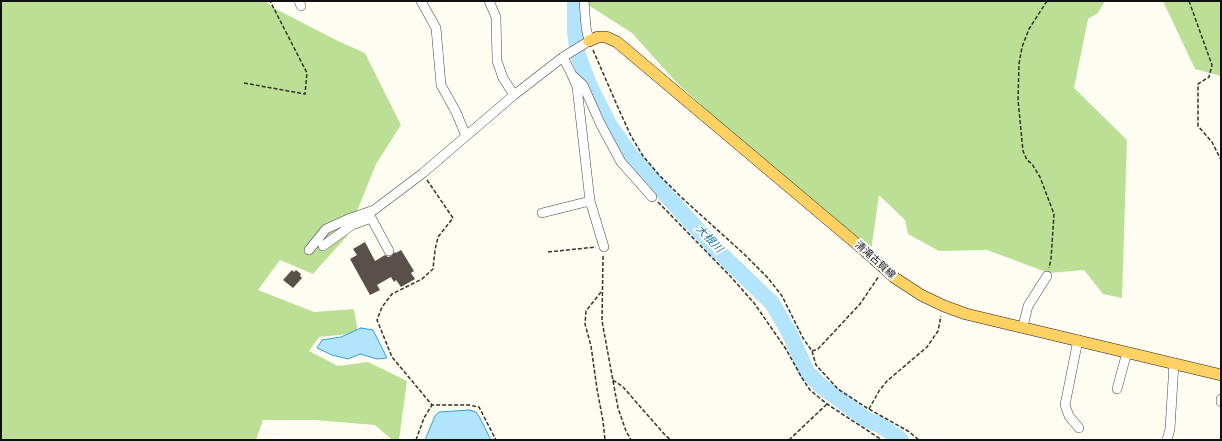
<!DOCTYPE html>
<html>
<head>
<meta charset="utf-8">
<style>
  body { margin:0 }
  #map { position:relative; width:1222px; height:441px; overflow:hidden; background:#fffcf2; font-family:"PT Serif",serif }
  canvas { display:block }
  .frame { position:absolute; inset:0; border:2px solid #101010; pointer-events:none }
</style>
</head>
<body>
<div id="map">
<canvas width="1222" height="441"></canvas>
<div class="frame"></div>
</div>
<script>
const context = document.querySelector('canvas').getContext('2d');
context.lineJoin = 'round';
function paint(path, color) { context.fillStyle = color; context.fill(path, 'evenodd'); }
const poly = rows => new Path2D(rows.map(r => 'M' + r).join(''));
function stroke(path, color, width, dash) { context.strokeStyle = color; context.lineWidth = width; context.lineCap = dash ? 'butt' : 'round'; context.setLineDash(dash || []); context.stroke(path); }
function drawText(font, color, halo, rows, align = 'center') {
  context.font = font + ' "PT Serif","Noto Sans JP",serif'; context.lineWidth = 4; context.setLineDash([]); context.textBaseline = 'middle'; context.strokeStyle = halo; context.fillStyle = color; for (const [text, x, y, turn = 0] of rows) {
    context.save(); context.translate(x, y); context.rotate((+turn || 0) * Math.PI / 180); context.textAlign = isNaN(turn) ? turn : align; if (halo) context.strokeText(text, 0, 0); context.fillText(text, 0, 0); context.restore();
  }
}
const forest = poly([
  [1,1,266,1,272,7,336,40,365,53,401,125,376,164,347,236,313,274,280,260,258,290,314,312,354,309,358,333,319,337,309,351,338,366,368,362,407,381,399,440,392,440,375,425,314,420,263,420,256,440,1,440],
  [582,1,1105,1,1098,13,1088,19,1074,88,1127,140,1122,298,1103,294,1084,270,1049,273,987,250,939,251,908,234,905,220,879,195,870,258,676,82,632,33],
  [1163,1,1221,1,1221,76,1195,69]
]);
const water = poly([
  [361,328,373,330,387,358,377,359,360,354,348,359,332,355,317,348,322,340,341,337,361,328],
  [470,410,476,412,480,418,491,440,425,440,435,416,439,412,470,410]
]);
const river = poly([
  [575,1,575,32,578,55,589,84,610,126,630,154,665,194,715,248,772,303,790,334,807,372,820,385,867,420,880,425,901,440]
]);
const building = poly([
  [365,242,375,261,385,255,388,257,391,256,395,252,396,253,401,250,414,271,411,273,415,279,401,287,396,280,394,282,391,277,377,285,380,290,370,295,350,259,357,255,353,249],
  [292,270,294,272,296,270,301,274,300,276,302,278,293,288,283,280]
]);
const path = poly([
  [1047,1,1029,29,1022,47,1019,64,1018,100,1023,151,1027,160,1032,164,1040,177,1054,214,1051,259,1049,268],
  [1189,1,1212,65,1209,77,1198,84,1198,126,1212,142,1221,160],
  [593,50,620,112,631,136,643,156,660,176,681,197,744,254,768,278,782,296,803,338,812,351,816,365,838,389,867,408,908,431,919,440],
  [244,83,305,94,307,73,270,1],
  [427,180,453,218,438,237,435,250,433,269,422,279,392,294,382,307,377,320,392,357,432,405,469,405,479,407,496,440],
  [658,202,732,278,754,303,786,349,802,378,810,390,827,404,882,440],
  [548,252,596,247],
  [603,256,602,321,618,408,626,431,631,440],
  [601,292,586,311,585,324,591,346,597,389,603,421,605,440],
  [812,351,818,349,860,304,879,276],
  [613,380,623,387,666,436,671,440],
  [869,409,879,391,887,381,927,347,938,331,941,316],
  [416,440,424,418,432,405],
  [789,440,827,404]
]);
const minor = poly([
  [299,1,301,6],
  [421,1,436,28,441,85,456,112,466,136],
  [489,1,496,17,497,61,503,78,514,95],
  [563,57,572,75,583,85,601,125,621,162,652,197],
  [572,75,577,87,590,201,604,247],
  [542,213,590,201],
  [369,214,389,251],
  [323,246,352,225,371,218],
  [309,250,326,229,348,219,374,210,423,173,514,95,563,57,589,41,586,27,584,1],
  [1023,326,1028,306,1047,276],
  [1078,340,1065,405,1069,416,1079,428],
  [1117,389,1127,352],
  [1221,399,1221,402],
  [1167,440,1170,429,1174,363]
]);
const major = poly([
  [589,41,598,37,606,37,617,42,865,251,895,278,921,295,944,306,966,314,1221,375]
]);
const streetNames = [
  ["清滝古賀線",875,260,42]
];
const waterNames = [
  ["大根川",709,239,46]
];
paint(forest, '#bbe095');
paint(water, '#b2e4fb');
stroke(water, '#329fd9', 1);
stroke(river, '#b2e4fb', 16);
paint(building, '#59504b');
stroke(minor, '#434343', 10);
stroke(major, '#212121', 12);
stroke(path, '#323232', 1.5, [4, 2]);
stroke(minor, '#fff', 9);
stroke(major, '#ffd062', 11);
drawText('10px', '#101010', '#fff', streetNames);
drawText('italic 11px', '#0d70ae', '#fff', waterNames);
</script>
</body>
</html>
